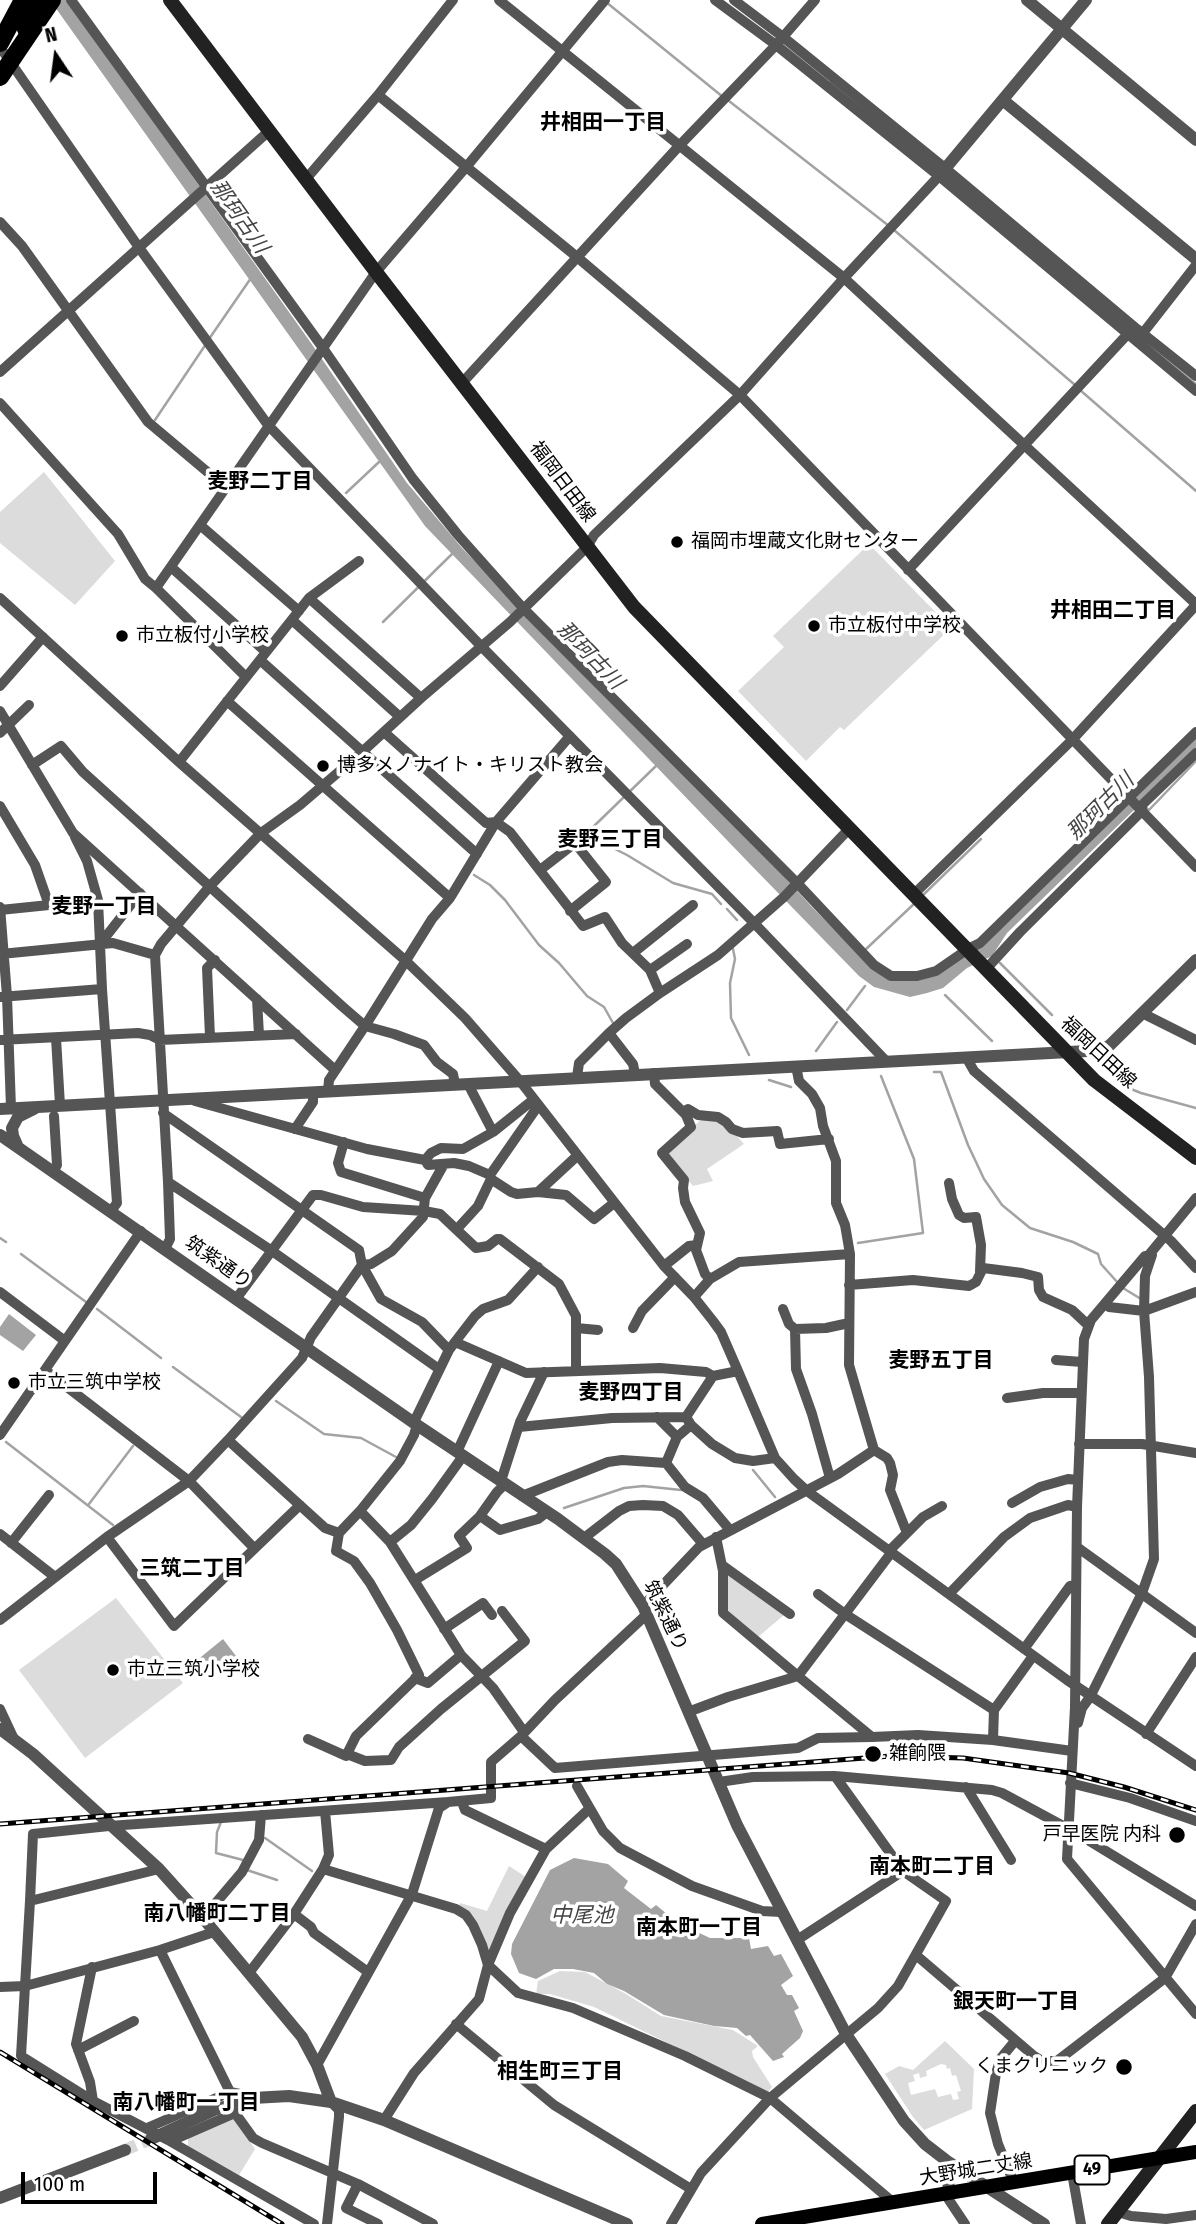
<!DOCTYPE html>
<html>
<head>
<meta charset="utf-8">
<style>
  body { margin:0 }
  #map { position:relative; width:1196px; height:2224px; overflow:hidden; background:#fff; font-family:"Fira Sans Condensed",sans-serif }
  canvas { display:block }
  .north { position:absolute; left:21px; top:21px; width:70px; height:70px; -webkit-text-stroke:5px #fff; paint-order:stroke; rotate:347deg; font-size:19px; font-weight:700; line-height:28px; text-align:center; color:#000 }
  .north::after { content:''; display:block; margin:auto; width:24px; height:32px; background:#000; clip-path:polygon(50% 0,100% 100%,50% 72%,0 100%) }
  .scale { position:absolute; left:21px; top:2172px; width:136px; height:32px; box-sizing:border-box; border:4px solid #000; border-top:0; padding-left:9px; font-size:21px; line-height:24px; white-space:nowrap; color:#000; -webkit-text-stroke:5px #fff; paint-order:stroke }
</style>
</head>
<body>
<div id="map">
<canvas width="1196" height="2224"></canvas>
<div class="north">N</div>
<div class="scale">100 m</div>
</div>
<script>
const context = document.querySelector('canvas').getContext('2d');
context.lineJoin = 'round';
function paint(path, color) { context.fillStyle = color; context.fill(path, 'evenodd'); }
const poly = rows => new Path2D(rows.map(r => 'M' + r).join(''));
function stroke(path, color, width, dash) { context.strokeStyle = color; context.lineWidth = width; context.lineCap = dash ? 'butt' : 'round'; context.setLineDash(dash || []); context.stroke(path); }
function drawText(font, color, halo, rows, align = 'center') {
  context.font = font + ' "Fira Sans Condensed","Noto Sans JP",sans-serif'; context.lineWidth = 7; context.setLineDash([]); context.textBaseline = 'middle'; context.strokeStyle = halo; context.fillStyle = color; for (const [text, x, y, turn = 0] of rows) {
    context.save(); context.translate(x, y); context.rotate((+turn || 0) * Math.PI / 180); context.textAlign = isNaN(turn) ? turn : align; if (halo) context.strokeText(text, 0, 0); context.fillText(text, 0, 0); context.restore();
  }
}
const green = poly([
  [44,472,115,561,75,605,0,543,0,512],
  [869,544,951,628,844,730,840,727,806,761,738,691,784,647,773,636],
  [704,1117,726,1124,744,1144,707,1169,713,1181,693,1186,667,1156,667,1151],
  [727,1574,784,1615,758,1637,726,1611],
  [116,1598,183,1683,85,1758,19,1670],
  [509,1866,526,1877,490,1955,459,1907,460,1903,487,1911],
  [560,1971,585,1972,626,1994,661,2016,733,2030,758,2046,752,2051,753,2057,772,2087,768,2092,594,2007,550,1994,536,1994,538,1981],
  [945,2041,974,2069,972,2109,924,2130,913,2117,885,2074,899,2066,913,2070],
  [941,2064,946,2065,947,2069,950,2068,952,2076,956,2075,961,2091,957,2092,959,2099,953,2100,951,2094,938,2097,935,2089,911,2095,908,2083,915,2081,913,2075,919,2073,920,2078,927,2076,926,2071],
  [233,2118,255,2149,239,2175,188,2146,188,2136]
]);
const water = poly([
  [50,0,67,0,311,343,407,483,462,548,707,799,760,850,811,906,869,965,909,980,959,957,1196,735,1196,750,1007,933,992,956,967,968,943,988,927,993,910,997,874,987,859,976,748,862,425,526],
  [9,1314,36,1335,23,1351,0,1335,0,1327],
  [223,1639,236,1656,209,1677,196,1661],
  [574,1858,608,1864,628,1881,624,1888,651,1909,656,1905,678,1923,710,1938,749,1938,751,1949,768,1946,774,1956,781,1954,793,1976,781,1985,787,1995,792,1995,799,2008,794,2011,803,2031,800,2038,782,2054,784,2057,773,2061,750,2035,746,2036,737,2028,714,2026,664,2015,624,1991,607,1984,594,1973,573,1969,554,1969,536,1979,519,1973,511,1954,512,1944,550,1870]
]);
const stream = poly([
  [606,2,723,97],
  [831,82,872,116],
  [729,101,889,226],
  [894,230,1075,385],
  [209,339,251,278],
  [1149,346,1196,384],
  [1080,390,1196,491],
  [155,420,206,344],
  [346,493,379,462],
  [383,622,453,553],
  [1144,806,1149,810,1196,761],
  [593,827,605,844,627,855,673,883,712,894,721,904],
  [593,827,656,766],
  [474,875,490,885,505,900,539,945,559,963,587,996,604,1007,613,1023],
  [923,895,981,839],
  [727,909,737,920],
  [733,949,735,959,730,983,731,1018,749,1055],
  [865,950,916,902],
  [1000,963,1052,1015],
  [945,995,992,1041],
  [847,1010,865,986],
  [816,1051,837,1022],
  [934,1072,941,1072,968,1145,984,1179,1002,1205,1030,1228,1073,1242,1098,1254,1101,1264,1118,1283],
  [769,1080,791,1087],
  [1121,1085,1141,1093,1196,1108],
  [0,1238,6,1242],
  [858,1243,923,1233,914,1159,881,1076],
  [21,1254,86,1302],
  [1123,1288,1141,1299],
  [97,1309,161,1358],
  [173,1367,241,1417],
  [276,1401,324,1434,361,1438,396,1457],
  [6,1442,113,1525],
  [753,1470,775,1497],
  [89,1504,133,1446],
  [564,1508,624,1488,643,1486,681,1490],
  [221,1822,217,1832,216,1853,243,1860],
  [265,1838,312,1871],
  [247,1870,277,1880]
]);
const tertiaryTunnel = poly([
  [125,2150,151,2139]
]);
const minor = poly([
  [71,0,323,348,413,479,458,535,523,608,798,884,874,965,891,976,917,976,936,971,968,949,980,943,1196,732],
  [499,0,844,278,1196,604],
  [715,0,776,45,939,176,1196,391],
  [734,0,783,37,946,169,1137,329,1196,376],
  [0,47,140,249,268,425,481,646,754,923,886,1061],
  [378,95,577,257,740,395,1196,867],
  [306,179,378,95,453,0],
  [0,222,22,246,148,422,217,480,231,479],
  [1143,333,1196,265],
  [0,372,269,131],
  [462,383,679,146,776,45,815,0],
  [0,403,118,534,145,579,156,588],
  [200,525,299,611],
  [171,567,266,652],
  [908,570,1124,338,1134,331],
  [0,598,179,762,406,961,465,1018,520,1081,664,1266,694,1297,713,1321,721,1332,738,1371,775,1458,794,1479,807,1491,1067,1680,1196,1766],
  [309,598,421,698],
  [292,620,400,717],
  [260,660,477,854],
  [245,676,156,588,376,272,467,166,605,0],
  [0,686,43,637],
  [227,701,450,898],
  [0,711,73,833,335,1070],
  [384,732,486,823,496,822,510,832,583,926,605,917,622,943,650,970,660,993],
  [0,733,29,705],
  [179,762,309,598,359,561],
  [32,765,61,746,83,772,343,1007,365,1026,394,1034,424,1045,437,1062,453,1074,455,1084],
  [0,806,35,865,49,905],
  [75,837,87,861,98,900,102,989],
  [540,870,575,843,606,882,570,911],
  [914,894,1072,740,1196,605],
  [0,907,7,996,11,1108],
  [0,910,98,900],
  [100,944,140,893],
  [633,953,693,905],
  [1,954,113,943,155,955],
  [987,968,1020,932,1142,811,1142,805,1196,753],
  [650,970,687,944],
  [0,997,102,989,117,1203,111,1211],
  [257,999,259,1035],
  [1144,1014,1196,1040],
  [609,1033,633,1064,635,1074],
  [210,1037,207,968,215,960],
  [56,1038,60,1105],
  [0,1040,138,1033,150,1035,160,1040,296,1034],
  [966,1057,974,1071,1171,1241,1196,1268],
  [654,1073,655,1084,686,1115,691,1127,662,1153,684,1180,683,1188,685,1202,700,1233,696,1250,705,1274,710,1279],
  [577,1077,579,1063,609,1033,626,1018,660,993,718,955,784,897,849,829],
  [328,1091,329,1080,365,1026,432,919,450,898,496,822,570,736],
  [195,1101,367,1149,425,1160,428,1165,454,1163,469,1166,490,1175],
  [683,1112,688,1109,698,1115,718,1117,726,1122,732,1129,743,1133,777,1131,780,1144,829,1139],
  [163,1113,359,1250,362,1265,381,1299,422,1322,449,1350],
  [295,1129,313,1102,313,1092],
  [493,1132,533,1100],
  [344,1142,338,1163,341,1172,425,1198],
  [425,1160,431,1153,441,1148,463,1149,493,1132,468,1084],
  [53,1172,57,1165,54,1116],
  [491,1179,511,1192,517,1194,538,1192,566,1195,594,1219,614,1203],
  [168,1182,272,1251,439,1369],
  [949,1183,952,1199,959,1215,964,1218,976,1217,981,1245,980,1272],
  [538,1192,577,1156],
  [1196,1198,1148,1256,1145,1256,1091,1320,1084,1339,1077,1507,1075,1707,1067,1859,1196,2014],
  [457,1229,478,1206,491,1179,490,1175,538,1106],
  [165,1249,170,1239,168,1182,155,955,161,944,210,886,261,833,300,805,362,752,421,698,510,622,587,547,594,535,740,395,844,278,939,176],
  [664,1266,689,1246,697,1245],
  [849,1285,913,1280,969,1286,976,1282,983,1268,1022,1273,1038,1277,1039,1290,1043,1297,1072,1310,1088,1325],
  [0,1292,65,1341],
  [694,1297,710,1279,739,1262,850,1254],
  [236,1299,313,1195,321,1195,363,1207,424,1211,440,1214,476,1248,488,1246,497,1239,500,1239,559,1284,576,1316,576,1370],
  [1106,1304,1109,1307,1144,1311,1196,1292],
  [783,1309,789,1324,795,1329],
  [576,1328,598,1330],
  [633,1328,642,1311,675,1277],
  [455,1342,475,1316,483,1309,508,1300,538,1267],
  [1056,1360,1082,1362],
  [45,1370,189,1481,254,1548],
  [1007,1398,1043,1393,1081,1393],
  [657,1417,677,1437],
  [686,1417,713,1376],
  [414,1422,449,1350,455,1342,526,1373,660,1368,706,1372,713,1376,738,1371],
  [519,1427,612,1418,686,1417,691,1425,712,1444,735,1458,753,1461,775,1458],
  [0,1435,141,1231],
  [228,1440,325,1528,339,1533,360,1511,400,1461,414,1435,417,1425],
  [1079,1444,1142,1444,1196,1453],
  [874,1450,887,1458,890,1463,893,1475,890,1490,907,1533],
  [457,1452,499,1361],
  [666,1463,677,1437,691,1425],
  [830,1478,812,1414,796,1369,795,1329,826,1328,849,1323],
  [501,1481,520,1422,544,1372],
  [522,1496,608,1462,622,1460,666,1463,685,1487,703,1498,730,1530],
  [1012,1503,1040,1487,1068,1479,1078,1480],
  [360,1511,390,1542,461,1655,493,1688,524,1732],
  [480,1516,500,1530,538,1519,547,1512],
  [339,1533,336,1551,354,1561,370,1583,397,1630,419,1675,356,1736,347,1754],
  [0,1534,55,1577],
  [107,1537,174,1626,300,1505],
  [716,1537,723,1571,723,1613,798,1676],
  [584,1538,619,1511,629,1506,643,1505,663,1506,678,1515,703,1544],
  [390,1542,411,1525,432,1499,463,1456],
  [11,1543,49,1495],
  [1077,1547,1196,1633],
  [889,1551,923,1517,942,1506],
  [891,1553,845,1614,994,1710],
  [722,1565,790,1614],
  [415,1580,467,1548,459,1536,480,1516,497,1492,505,1484],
  [818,1594,845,1614,798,1676,872,1737,918,1735,993,1740,1072,1751],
  [949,1594,1004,1537,1030,1518,1068,1505,1077,1507],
  [643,1606,699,1547,838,1474,874,1450,849,1365,850,1254,845,1225,836,1203,836,1161,823,1126,820,1108,812,1094,799,1081,796,1066],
  [0,1620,107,1537,189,1481,228,1440,302,1358,311,1337,362,1265,371,1264,392,1251,423,1217,425,1198,444,1164],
  [444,1629,483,1603,492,1615],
  [1024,1649,1070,1586,1076,1585],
  [415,1678,428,1683,461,1655],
  [0,1709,14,1739],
  [688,1712,728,1697,798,1676],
  [1078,1723,1082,1708,1090,1697,1142,1593,1154,1559,1149,1377,1144,1311,1145,1276,1152,1255],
  [1146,1734,1196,1657],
  [521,1736,555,1768,798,1748,818,1738,872,1737],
  [308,1739,346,1756,347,1754,365,1761,391,1760,399,1747,441,1709,525,1641,502,1611],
  [993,1740,994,1710,1033,1656],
  [719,1782,753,1777,835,1776,992,1790,1002,1793,1078,1834,1196,1906],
  [1070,1783,1130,1798,1196,1821],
  [577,1786,603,1831,620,1848,692,1886,762,1911,781,1912],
  [966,1787,1011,1860],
  [462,1802,465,1810,546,1849],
  [159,1869,30,1901,33,1834,109,1826,448,1802],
  [323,1869,456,1909,466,1915,473,1925,482,1945,488,1965,518,1993,573,2008,685,2056,770,2098,894,2203],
  [30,1901,25,1986,160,1950,214,1932],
  [294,1914,311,1927,314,1933,368,1972],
  [203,1918,242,1872,259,1840,261,1815],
  [797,1940,903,1871,835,1776],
  [160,1950,230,2092],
  [916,1955,1034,2056,1042,2061,1057,2061,1165,1978,1196,1924],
  [92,1967,76,2044,90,2082,93,2101,168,2140,314,2224],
  [249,1973,294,1914,323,1869,329,1855,325,1811],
  [0,1987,25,1986,21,2056,93,2101],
  [456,2024,554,2105,691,2189],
  [78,2050,134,2021],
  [317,2065,412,1894,439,1808,448,1802,491,1798,491,1762,521,1736,555,1700,646,1615],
  [235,2113,253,2138,262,2143,358,2184,433,2224],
  [384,2120,414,2073,479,1999,488,1965,510,1913,546,1849,589,1809],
  [147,2128,230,2092,245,2095,247,2100,235,2113,171,2141],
  [1072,2173,1081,2224],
  [1014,2183,998,2144,990,2113,996,2073,1001,2058,1015,2041],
  [358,2184,346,2208,378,2224],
  [945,2194,965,2224],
  [1118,2212,1131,2216,1166,2219,1196,2215],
  [327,2224,339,2117,339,2110,331,2102],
  [671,2224,701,2173,770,2098,878,2008,898,1986,946,1901,903,1871]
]);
const tertiary = poly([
  [1027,0,1196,140],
  [1004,101,1196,259],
  [939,176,1086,0],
  [0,1109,1088,1051,1109,1046,1196,960],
  [0,1135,417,1425,558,1519,605,1554,616,1564,643,1606,737,1825,846,2034,904,2121,925,2144,947,2161,1044,2224],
  [17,1145,13,1136,12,1128,18,1117,34,1109],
  [0,1729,33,1754,159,1869,203,1918,302,2037,317,2065,331,2102],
  [151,2139,214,2110,253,2098,289,2096,331,2102,384,2120,627,2224],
  [947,2161,949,2194],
  [0,2198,125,2150]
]);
const secondary = poly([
  [170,0,376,272,634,607,1094,1080,1196,1158],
  [1108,2224,1196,2111]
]);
const primary = poly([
  [762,2224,1196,2152]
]);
const trunk = poly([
  [25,29,40,0]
]);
const motorway = poly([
  [0,43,23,0],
  [0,77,52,0]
]);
const rail = poly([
  [0,1824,891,1756,963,1758,1069,1773,1124,1787,1196,1810],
  [0,2052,282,2224]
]);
const markers = [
  [677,542,7,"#000"],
  [814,626,7,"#000"],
  [122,636,7,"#000"],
  [323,766,7,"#000"],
  [14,1383,7,"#000"],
  [113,1670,7,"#000"],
  [873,1754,9,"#000"],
  [1177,1835,9,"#000"],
  [1124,2067,9,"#000"]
];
const shields = [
  [1092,2170,35]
];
const shieldNames = [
  ["49",1092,2170]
];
const streetNames = [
  ["福岡日田線",562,482,53],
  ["福岡日田線",1098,1053,43],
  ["筑紫通り",218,1263,35],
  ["筑紫通り",665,1616,64],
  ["大野城二丈線",976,2170,-9]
];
const poiNames = [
  ["福岡市埋蔵文化財センター",691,542],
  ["市立板付中学校",828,626],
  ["市立板付小学校",136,636],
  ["博多メノナイト・キリスト教会",337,766],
  ["市立三筑中学校",28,1383],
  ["市立三筑小学校",127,1670],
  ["雑餉隈",889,1754],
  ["戸早医院 内科",1161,1835,"right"],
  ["くまクリニック",1108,2067,"right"]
];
const neighbourhoodNames = [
  ["井相田一丁目",603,123],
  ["麦野二丁目",260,482],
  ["井相田二丁目",1113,611],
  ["麦野三丁目",610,840],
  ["麦野一丁目",104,907],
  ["麦野五丁目",941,1361],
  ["麦野四丁目",631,1393],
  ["三筑二丁目",192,1569],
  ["南本町二丁目",932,1867],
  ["南八幡町二丁目",217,1914],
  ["南本町一丁目",699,1928],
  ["銀天町一丁目",1016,2002],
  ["相生町三丁目",560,2072],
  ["南八幡町一丁目",186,2103]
];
const waterNames = [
  ["那珂古川",239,217,55],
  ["那珂古川",590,656,46],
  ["那珂古川",1101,807,-45],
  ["中尾池",582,1916]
];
paint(green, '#dcdcdc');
paint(water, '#a3a3a3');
stroke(stream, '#a3a3a3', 2.5);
stroke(tertiaryTunnel, '#d9d9d9', 12, [12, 6]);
stroke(minor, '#555', 10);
stroke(tertiary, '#555', 12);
stroke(secondary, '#222', 14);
stroke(primary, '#000', 14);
stroke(trunk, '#000', 16);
stroke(motorway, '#000', 18);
stroke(rail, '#000', 5);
stroke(rail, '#fff', 2.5, [8]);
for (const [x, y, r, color] of markers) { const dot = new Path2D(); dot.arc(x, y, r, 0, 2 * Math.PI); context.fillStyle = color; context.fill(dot); stroke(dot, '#fff', 2.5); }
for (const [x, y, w] of shields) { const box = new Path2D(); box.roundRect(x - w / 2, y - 14.5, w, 29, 5); context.fillStyle = '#fff'; context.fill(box); stroke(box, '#000', 2); }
drawText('bold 18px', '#000', null, shieldNames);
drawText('19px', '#000', '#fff', streetNames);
drawText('19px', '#000', '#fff', poiNames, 'left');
drawText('bold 21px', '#000', '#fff', neighbourhoodNames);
drawText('italic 21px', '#444', '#fff', waterNames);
</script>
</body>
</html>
